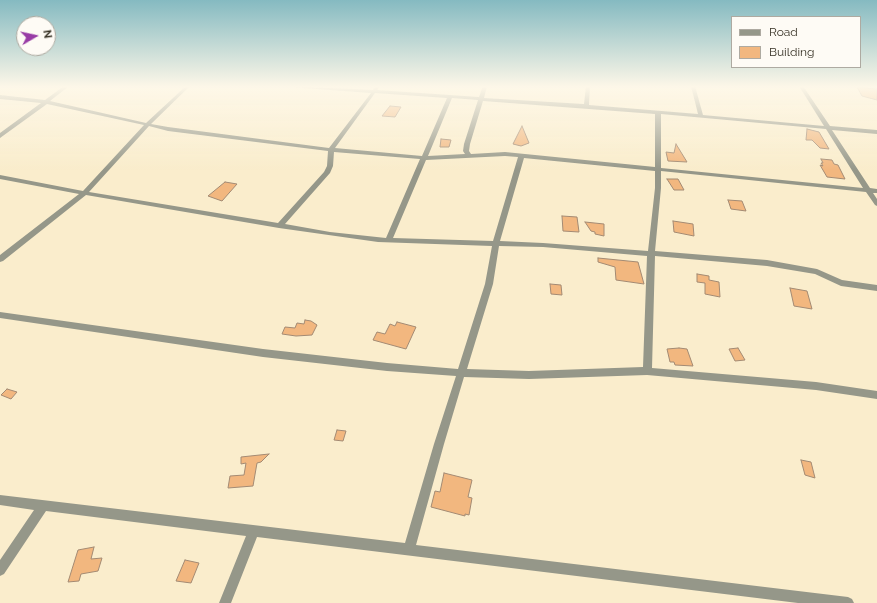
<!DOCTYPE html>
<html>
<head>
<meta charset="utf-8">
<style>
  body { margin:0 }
  #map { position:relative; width:877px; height:603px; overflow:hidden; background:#faedcc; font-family:Raleway,sans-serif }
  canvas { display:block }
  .legend { position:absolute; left:731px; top:16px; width:130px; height:52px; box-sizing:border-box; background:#fefbf5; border:1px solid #aeaaa1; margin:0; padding:5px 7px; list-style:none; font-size:12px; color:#363124 }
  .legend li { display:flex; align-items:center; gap:8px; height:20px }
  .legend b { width:20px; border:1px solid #aeaaa1 }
  .north { position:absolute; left:16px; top:16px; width:40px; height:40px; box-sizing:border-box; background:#fefbf5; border:1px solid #aeaaa1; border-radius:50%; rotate:81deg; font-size:11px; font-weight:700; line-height:16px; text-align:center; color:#363124 }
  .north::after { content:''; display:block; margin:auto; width:14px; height:18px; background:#983ca6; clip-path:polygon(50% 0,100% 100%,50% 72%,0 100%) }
</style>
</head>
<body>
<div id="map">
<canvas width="877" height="603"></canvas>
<ul class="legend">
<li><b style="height:5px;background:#959789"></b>Road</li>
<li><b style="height:11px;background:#f2b77f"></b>Building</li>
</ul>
<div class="north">N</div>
</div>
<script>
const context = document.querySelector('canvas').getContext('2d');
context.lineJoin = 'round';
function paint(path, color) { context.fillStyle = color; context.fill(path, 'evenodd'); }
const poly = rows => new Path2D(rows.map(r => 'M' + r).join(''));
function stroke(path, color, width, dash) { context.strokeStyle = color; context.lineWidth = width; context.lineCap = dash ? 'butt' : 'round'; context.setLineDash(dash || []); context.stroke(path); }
const building = poly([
  [857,87,877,89,877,100,862,96,857,87],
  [390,106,401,107,395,117,382,116,390,106],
  [522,126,529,143,521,146,513,144,522,126],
  [807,129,819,132,829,149,820,148,812,140,806,140,807,129],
  [441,139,451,140,449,147,440,147,441,139],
  [676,144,687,162,668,161,666,152,674,153,676,144],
  [821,159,832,160,834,164,838,165,845,179,827,177,820,165,823,166,821,163,823,163,821,159],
  [667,179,678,179,684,190,674,190,667,179],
  [225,182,237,184,222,201,208,196,225,182],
  [728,200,742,201,746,211,731,209,728,200],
  [562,216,577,217,579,232,563,231,562,216],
  [673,221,693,224,694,236,674,232,673,221],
  [585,222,604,224,604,236,595,234,595,232,591,231,585,222],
  [598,258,638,262,644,284,616,280,615,267,598,262,598,258],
  [697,274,709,276,709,280,719,282,720,297,705,294,705,283,697,282,697,274],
  [550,284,561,285,562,295,551,294,550,284],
  [790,288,807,291,812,309,794,306,790,288],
  [305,320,311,321,317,325,312,335,296,336,282,334,285,327,295,328,297,323,304,324,305,320],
  [397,322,416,327,406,349,373,340,377,332,385,334,390,324,395,326,397,322],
  [679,348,687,349,693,366,675,365,674,362,670,362,667,349,679,348],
  [738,348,745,360,735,361,729,349,738,348],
  [7,389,17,392,11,399,1,395,7,389],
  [337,430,346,431,343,441,334,440,337,430],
  [269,454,261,462,257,463,253,486,228,488,230,476,244,475,246,463,241,464,241,457,269,454],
  [801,460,811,462,815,478,805,475,801,460],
  [444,473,472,480,468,497,472,498,469,515,465,514,465,516,431,507,435,491,440,492,444,473],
  [94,547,91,559,102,558,98,571,81,574,79,581,68,582,78,550,94,547],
  [185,560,199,563,191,583,176,581,185,560]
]);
const minor = poly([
  [64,86,69,86,50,101,146,123,186,86,190,86,151,124,168,127,329,148,371,93,291,87,289,86,373,90,376,86,380,86,377,90,479,97,483,86,487,86,484,98,584,104,586,86,590,86,589,105,698,114,691,86,695,86,703,115,824,126,799,86,803,86,830,126,877,130,877,134,832,130,870,188,877,189,877,193,873,193,877,199,877,206,875,205,866,192,661,171,661,188,655,251,767,260,817,269,842,280,877,285,877,291,841,286,815,274,767,266,655,256,652,368,816,382,877,391,877,399,816,390,647,375,529,379,464,377,444,444,416,545,848,597,852,599,854,603,798,603,257,537,231,603,219,603,246,536,46,511,4,574,0,576,0,560,34,510,0,505,0,495,405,543,434,444,456,376,387,371,263,357,0,318,0,312,263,349,387,363,458,369,485,284,492,246,378,242,279,228,86,195,3,261,0,262,0,255,79,194,0,179,0,175,83,191,144,125,47,104,0,138,0,133,41,103,0,99,0,95,45,100,64,86],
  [375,93,447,98,422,156,335,148,375,93],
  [452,98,478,100,464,144,463,151,465,154,428,156,452,98],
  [483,101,655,114,655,167,505,152,471,154,469,151,470,144,483,101],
  [661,114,826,129,863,188,661,168,661,114],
  [149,126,168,131,328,151,327,166,324,172,278,223,89,192,149,126],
  [334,152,420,159,386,238,330,232,285,224,330,173,333,166,334,152],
  [505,156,518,157,493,241,393,238,426,160,505,156],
  [524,158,655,171,655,188,648,251,543,243,500,241,524,158],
  [499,246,543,247,647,256,643,367,529,371,467,369,493,284,499,246]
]);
paint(building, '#f2b77f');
stroke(building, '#a38a73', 1);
paint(minor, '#959789');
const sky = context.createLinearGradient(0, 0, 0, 170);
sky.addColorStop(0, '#85bac1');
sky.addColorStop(0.51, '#fdf7e8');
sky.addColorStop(1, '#fdf7e800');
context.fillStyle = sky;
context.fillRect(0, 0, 877, 170);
</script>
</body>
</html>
